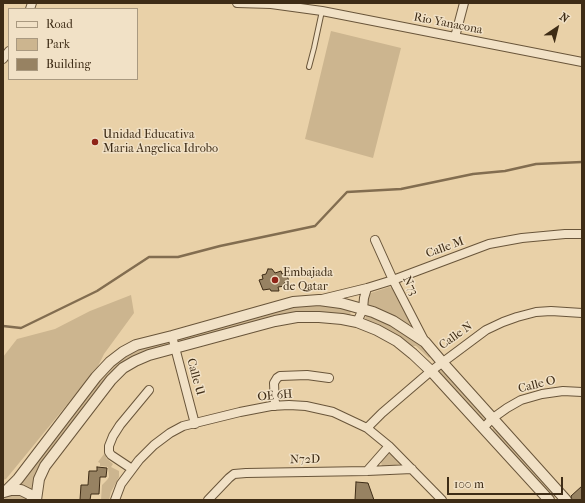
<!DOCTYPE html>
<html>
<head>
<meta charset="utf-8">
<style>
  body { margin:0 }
  #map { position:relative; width:585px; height:503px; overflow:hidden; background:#e9d1a8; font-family:"IM FELL French Canon",serif }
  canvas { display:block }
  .frame { position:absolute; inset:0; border:4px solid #3e2c16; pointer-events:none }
  .legend { position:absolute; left:8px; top:8px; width:130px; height:72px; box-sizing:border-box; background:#f1e1c6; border:1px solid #a99980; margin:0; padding:5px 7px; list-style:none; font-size:12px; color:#3e2c16 }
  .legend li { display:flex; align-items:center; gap:8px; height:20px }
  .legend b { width:20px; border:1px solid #a99980 }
  .north { position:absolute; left:537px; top:8px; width:40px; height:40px; -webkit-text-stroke:3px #f1e1c6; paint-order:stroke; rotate:35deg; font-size:11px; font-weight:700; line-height:16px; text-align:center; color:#3e2c16 }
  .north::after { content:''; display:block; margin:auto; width:14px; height:18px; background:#3e2c16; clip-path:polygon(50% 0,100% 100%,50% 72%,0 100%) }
  .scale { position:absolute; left:447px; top:477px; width:116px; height:18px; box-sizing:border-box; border:2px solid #3e2c16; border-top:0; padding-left:5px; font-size:12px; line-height:14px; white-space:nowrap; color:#3e2c16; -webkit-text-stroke:3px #f1e1c6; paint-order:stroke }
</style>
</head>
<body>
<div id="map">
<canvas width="585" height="503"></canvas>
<div class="frame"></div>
<ul class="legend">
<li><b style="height:5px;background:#f1e1c6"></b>Road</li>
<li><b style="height:11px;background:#ccb58f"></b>Park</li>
<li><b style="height:11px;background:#978262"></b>Building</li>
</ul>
<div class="north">N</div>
<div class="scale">100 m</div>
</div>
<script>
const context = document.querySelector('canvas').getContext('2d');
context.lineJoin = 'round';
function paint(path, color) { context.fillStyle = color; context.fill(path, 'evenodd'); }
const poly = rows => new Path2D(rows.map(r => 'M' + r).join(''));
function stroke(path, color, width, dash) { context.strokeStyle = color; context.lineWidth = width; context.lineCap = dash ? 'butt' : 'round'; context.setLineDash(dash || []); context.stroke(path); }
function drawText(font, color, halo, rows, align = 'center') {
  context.font = font + ' "IM FELL French Canon",serif'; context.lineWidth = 3; context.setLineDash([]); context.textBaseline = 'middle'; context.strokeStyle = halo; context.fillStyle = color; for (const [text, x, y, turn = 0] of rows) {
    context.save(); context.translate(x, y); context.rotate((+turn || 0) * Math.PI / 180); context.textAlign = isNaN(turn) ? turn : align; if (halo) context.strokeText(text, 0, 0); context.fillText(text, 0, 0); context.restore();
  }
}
const green = poly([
  [331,31,401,48,373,158,305,139],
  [389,287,392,288,411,322,408,326,369,307,366,301,367,296,371,293],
  [131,295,134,313,104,354,97,368,6,479,3,480,3,357,17,339,55,329,90,311],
  [323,304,351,309,350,317,330,314,179,344,177,337,279,308],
  [366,313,382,320,422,345,432,355,429,358,416,346,410,346,365,321],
  [170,339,171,346,109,378,33,492,11,488,112,364,137,348],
  [439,369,444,370,487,417,486,421,482,421,439,374],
  [497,427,557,493,556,497,550,497,492,431,493,428],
  [104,454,106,456,106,458,113,464,111,467,119,471,119,477,111,492,109,500,101,500,102,485,107,480,109,477,108,467,100,466,100,463,98,462],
  [388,454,392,454,401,464,399,467,382,467,381,462],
  [18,493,32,500,3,500,3,497]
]);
const stream = poly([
  [3,326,21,328,97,291,149,257,178,257,220,246,315,226,347,192,401,189,473,174,505,171,536,164,582,162]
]);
const building = poly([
  [268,269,272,269,275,273,281,271,282,274,286,273,289,281,284,283,285,286,278,287,279,291,271,291,270,289,263,290,259,280,263,279,262,275,266,274,268,269],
  [97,467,107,468,106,477,100,477,99,494,91,494,90,500,80,500,81,485,88,485,89,471,97,471,97,467],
  [356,482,368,483,374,500,355,500,356,482],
  [582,486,582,500,572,500,571,496,582,486]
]);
const service = poly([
  [309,67,314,48,322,11]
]);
const minor = poly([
  [237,3,271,4,322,11,582,62],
  [30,9,32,3],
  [455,37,464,3],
  [3,59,9,51],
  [375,240,393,280,425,342],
  [322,299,367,288,393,280,489,244,522,238,565,234,582,234],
  [357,322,363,309,364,298,367,288],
  [172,336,195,424],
  [275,406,274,383,277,378,280,376,307,375,329,378],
  [367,428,382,413,431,371,486,330,503,322,517,317,536,312,551,311,582,313],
  [483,428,493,418,507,408,521,400,542,394,563,391,582,392],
  [132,469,111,455,109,452,109,446,113,436,120,425,149,390],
  [367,471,389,446],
  [115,500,121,484,139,460,154,445,170,433,183,426,240,412,271,406,289,405,306,406,333,412,367,428,389,446,442,500],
  [208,500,229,478,234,474,246,473,367,471,412,469]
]);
const tertiary = poly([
  [6,491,18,479,96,377,110,362,123,352,136,345,172,336,293,302,319,300,341,303,373,312,393,321,425,342,442,362,566,500],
  [4,492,11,490,21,490,29,494,36,500],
  [36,500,39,479,45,466,111,380,123,368,135,361,149,355,275,321,297,317,319,317,342,319,357,322,377,330,397,341,413,354,431,371,549,500]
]);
const markers = [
  [95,142,4,"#8f2418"],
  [275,280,4,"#8f2418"]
];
const streetNames = [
  ["Rio Yanacona",448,24,11],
  ["Calle M",445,248,-20],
  ["N73",410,286,63],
  ["Calle N",456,336,-36],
  ["Calle U",195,377,75],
  ["Calle O",537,385,-14],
  ["OE 6H",275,396,-5],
  ["N72D",305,460,-1]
];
const poiNames = [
  ["Unidad Educativa",103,135],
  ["Maria Angelica Idrobo",103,149],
  ["Embajada",283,273],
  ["de Qatar",283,287]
];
paint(green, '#ccb58f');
stroke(stream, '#826d50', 2.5);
paint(building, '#978262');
stroke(building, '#3e2c16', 1);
stroke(service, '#69553a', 6);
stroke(minor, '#69553a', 10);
stroke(tertiary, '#69553a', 12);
stroke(service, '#f1e1c6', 4);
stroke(minor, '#f1e1c6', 8);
stroke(tertiary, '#f1e1c6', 10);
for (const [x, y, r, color] of markers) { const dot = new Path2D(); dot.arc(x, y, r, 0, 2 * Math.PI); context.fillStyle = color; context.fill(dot); stroke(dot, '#f1e1c6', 1.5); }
drawText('12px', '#3e2c16', '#f1e1c6', streetNames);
drawText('12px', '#3e2c16', '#f1e1c6', poiNames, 'left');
</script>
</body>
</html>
